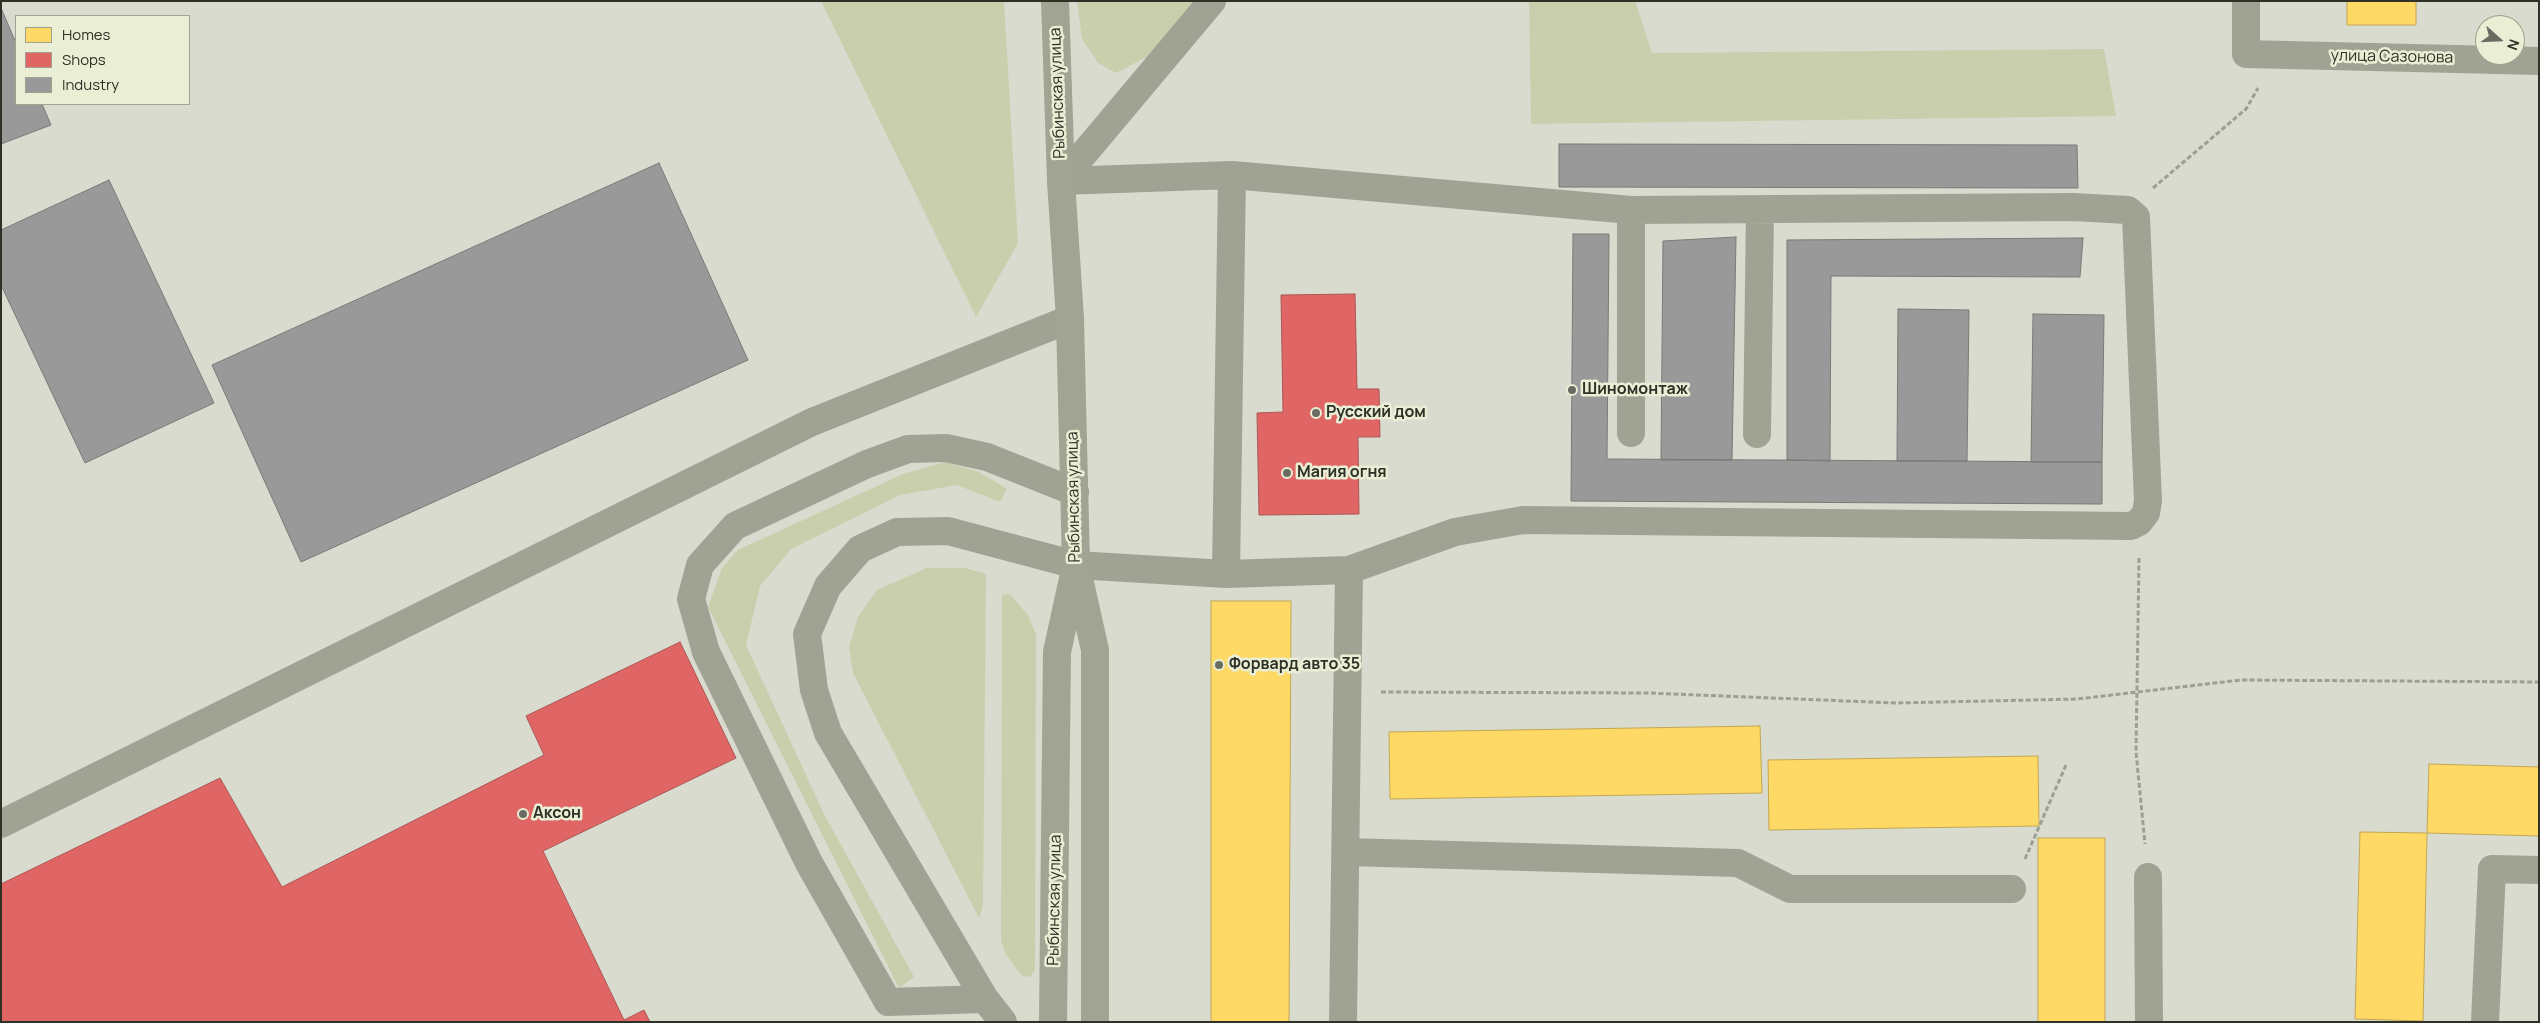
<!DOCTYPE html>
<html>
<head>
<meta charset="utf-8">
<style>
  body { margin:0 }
  #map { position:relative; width:2540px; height:1023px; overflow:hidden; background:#d8dbce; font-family:Manrope,sans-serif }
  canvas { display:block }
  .frame { position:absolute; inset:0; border:2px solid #2f3127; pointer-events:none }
  .legend { position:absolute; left:15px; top:15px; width:175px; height:90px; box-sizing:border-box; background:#e9eed5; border:1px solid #9fa28f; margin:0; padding:6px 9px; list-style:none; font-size:15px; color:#2f3127 }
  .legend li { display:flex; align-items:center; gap:10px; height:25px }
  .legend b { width:25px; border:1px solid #9fa28f }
  .north { position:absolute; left:2475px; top:15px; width:50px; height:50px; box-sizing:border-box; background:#e9eed5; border:1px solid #9fa28f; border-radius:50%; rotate:110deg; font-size:14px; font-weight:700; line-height:20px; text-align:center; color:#2f3127 }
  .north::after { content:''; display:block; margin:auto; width:18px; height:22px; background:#6a6c61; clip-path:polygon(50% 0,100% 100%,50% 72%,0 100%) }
</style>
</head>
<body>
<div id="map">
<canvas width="2540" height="1023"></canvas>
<div class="frame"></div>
<ul class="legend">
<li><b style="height:14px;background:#ffd966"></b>Homes</li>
<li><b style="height:14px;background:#e06666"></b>Shops</li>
<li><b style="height:14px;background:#999"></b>Industry</li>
</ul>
<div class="north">N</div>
</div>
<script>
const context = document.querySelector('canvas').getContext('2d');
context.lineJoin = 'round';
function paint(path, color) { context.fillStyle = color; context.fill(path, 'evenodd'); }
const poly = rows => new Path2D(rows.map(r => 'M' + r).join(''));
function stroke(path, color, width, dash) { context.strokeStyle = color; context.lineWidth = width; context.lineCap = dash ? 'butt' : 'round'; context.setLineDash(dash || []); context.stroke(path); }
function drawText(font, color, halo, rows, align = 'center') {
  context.font = font + ' Manrope,sans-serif'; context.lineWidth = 5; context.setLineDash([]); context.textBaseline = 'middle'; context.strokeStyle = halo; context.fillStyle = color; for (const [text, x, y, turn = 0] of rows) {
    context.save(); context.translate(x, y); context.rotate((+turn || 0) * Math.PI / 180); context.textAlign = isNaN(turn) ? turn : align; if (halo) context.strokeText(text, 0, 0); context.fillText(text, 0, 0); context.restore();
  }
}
const green = poly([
  [821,1,1004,1,1018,243,976,317],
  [1077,1,1193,1,1180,23,1154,53,1116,73,1098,63,1082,39],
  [1529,1,1635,1,1652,53,2104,49,2116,116,1531,124],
  [946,462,979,472,1007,489,1000,502,957,485,900,495,791,549,760,586,746,645,824,814,914,977,899,988,708,607,722,568,738,550,903,474],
  [927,568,965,568,986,574,983,905,979,918,853,673,849,647,858,617,877,590],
  [1010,594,1028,615,1036,634,1035,970,1030,977,1023,976,1017,970,1006,954,1001,941,1002,595]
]);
const homes = poly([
  [2347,1,2416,1,2416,25,2347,25,2347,1],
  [1211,601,1291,601,1289,1022,1211,1022,1211,601],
  [1760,726,1762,793,1390,799,1389,732,1760,726],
  [2038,756,2039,826,1769,830,1768,760,2038,756],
  [2429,764,2539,767,2539,836,2427,833,2429,764],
  [2360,832,2427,833,2423,1021,2355,1019,2360,832],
  [2038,838,2105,838,2105,1022,2038,1022,2038,838]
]);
const shops = poly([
  [1355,294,1357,389,1379,389,1380,437,1358,437,1359,514,1259,515,1257,413,1283,412,1281,295,1355,294],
  [680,642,736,758,543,851,624,1020,644,1010,650,1022,1,1022,1,884,220,778,282,887,544,755,526,716,680,642]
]);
const industry = poly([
  [1,8,16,43,16,104,42,104,51,125,1,144,1,8],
  [1559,144,2077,145,2078,188,1559,187,1559,144],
  [659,163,748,360,301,562,212,365,659,163],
  [109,180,214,403,85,463,1,285,1,230,109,180],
  [1573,234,1609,234,1607,459,2102,462,2102,504,1571,501,1573,234],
  [1736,237,1732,460,1661,460,1663,241,1736,237],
  [2083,238,2080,277,1831,276,1830,461,1787,460,1787,240,2083,238],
  [1898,309,1969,310,1967,461,1897,461,1898,309],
  [2033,314,2104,315,2102,462,2031,462,2033,314]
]);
const path = poly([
  [2153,188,2246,109,2258,88],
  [2139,558,2136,752,2145,844],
  [1381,692,1648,693,1896,703,2077,699,2241,680,2539,682],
  [2025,859,2066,765]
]);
const minor = poly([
  [2246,1,2246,54,2539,61],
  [1061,181,1232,175,1631,210,2073,207,2128,210,2136,217,2148,501,2146,513,2139,522,2131,526,1523,520,1455,532,1349,570],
  [1061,181,1212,1],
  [1631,210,1631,433],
  [1757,434,1760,210],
  [1226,574,1232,175],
  [1,824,812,422,1070,319],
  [1347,852,1738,863,1790,889,2012,889],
  [2148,877,2149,1022],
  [985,999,888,1002,809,863,706,652,691,599,700,565,735,526,867,464,908,449,946,448,987,457,1075,492],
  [1003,1022,985,999,828,733,814,690,807,634,828,586,860,549,897,532,948,531,1076,565,1226,574,1349,570,1343,1022],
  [2485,1022,2492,869,2539,870]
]);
const major = poly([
  [1078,574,1095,650,1095,1022],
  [1053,1022,1057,652,1076,565,1070,319,1061,181,1055,1]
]);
const markers = [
  [1572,390,5,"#6a6c61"],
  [1316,413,5,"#6a6c61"],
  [1287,473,5,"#6a6c61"],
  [1219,665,5,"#6a6c61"],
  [523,814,5,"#6a6c61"]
];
const streetNames = [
  ["улица Сазонова",2392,57,1],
  ["Рыбинская улица",1058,93,-92],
  ["Рыбинская улица",1074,497,-91],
  ["Рыбинская улица",1055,900,-89]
];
const poiNames = [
  ["Шиномонтаж",1582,390],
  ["Русский дом",1326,413],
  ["Магия огня",1297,473],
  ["Форвард авто 35",1229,665],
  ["Аксон",533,814]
];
paint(green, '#c9cfad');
paint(homes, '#ffd966');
stroke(homes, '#c1a753', 1);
paint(shops, '#e06666');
stroke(shops, '#ab5653', 1);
paint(industry, '#999');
stroke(industry, '#797a77', 1);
stroke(path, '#9c9f92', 3, [5, 2.5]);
stroke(minor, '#a0a393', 28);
stroke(major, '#a1a492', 28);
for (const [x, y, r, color] of markers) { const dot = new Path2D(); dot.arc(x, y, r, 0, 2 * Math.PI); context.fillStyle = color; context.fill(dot); stroke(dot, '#e9eed5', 2); }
drawText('16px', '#2f3127', '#e9eed5', streetNames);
drawText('bold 16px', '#2f3127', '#e9eed5', poiNames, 'left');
</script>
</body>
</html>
